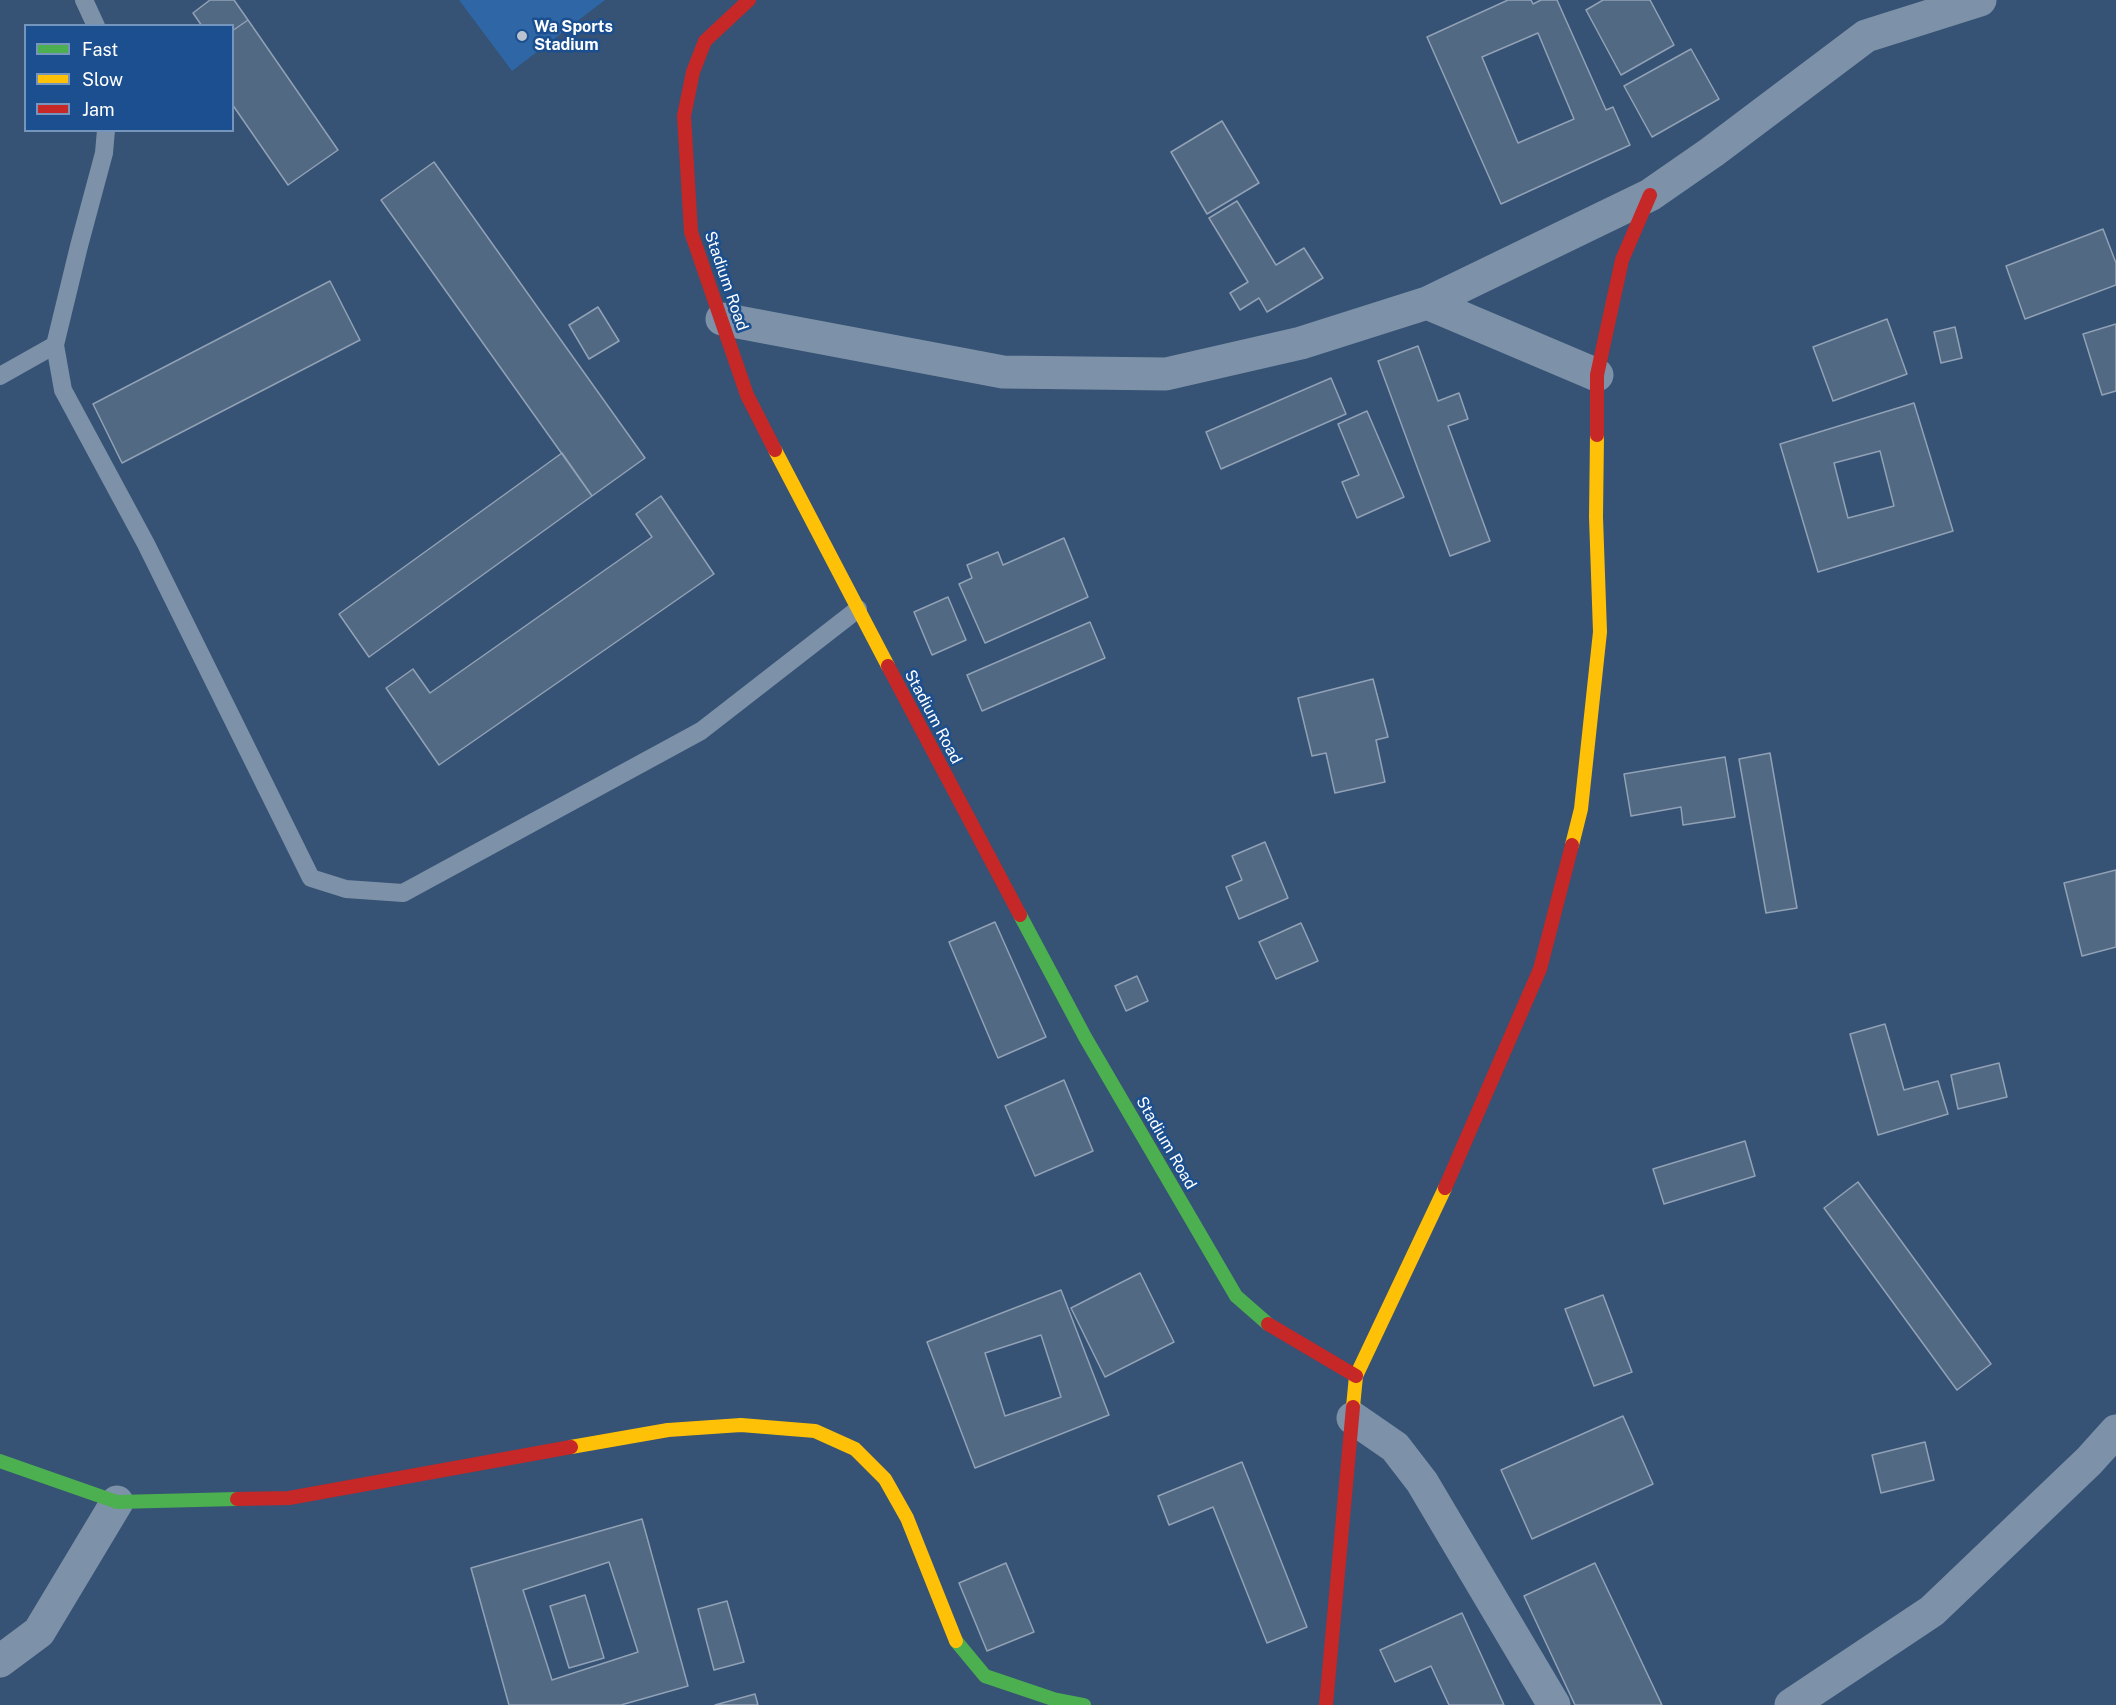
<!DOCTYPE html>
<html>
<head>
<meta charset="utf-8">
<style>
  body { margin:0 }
  #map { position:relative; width:2116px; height:1705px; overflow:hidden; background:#365274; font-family:"Public Sans",sans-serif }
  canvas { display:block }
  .legend { position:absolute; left:24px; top:24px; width:210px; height:108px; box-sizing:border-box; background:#1b4f8f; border:2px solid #7695bc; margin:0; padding:8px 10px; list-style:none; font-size:18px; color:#fff }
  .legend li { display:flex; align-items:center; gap:12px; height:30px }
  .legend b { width:30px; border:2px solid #7695bc }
</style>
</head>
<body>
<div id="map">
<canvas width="2116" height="1705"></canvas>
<ul class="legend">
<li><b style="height:8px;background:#4caf50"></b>Fast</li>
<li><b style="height:8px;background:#ffc107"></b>Slow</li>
<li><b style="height:8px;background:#c62828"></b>Jam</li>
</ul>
</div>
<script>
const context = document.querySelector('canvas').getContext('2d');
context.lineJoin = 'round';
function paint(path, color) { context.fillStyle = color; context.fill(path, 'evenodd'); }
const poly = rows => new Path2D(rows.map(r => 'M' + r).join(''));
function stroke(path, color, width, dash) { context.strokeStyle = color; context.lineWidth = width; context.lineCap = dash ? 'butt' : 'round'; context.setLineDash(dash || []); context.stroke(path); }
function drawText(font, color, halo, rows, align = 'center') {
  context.font = font + ' "Public Sans",sans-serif'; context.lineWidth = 5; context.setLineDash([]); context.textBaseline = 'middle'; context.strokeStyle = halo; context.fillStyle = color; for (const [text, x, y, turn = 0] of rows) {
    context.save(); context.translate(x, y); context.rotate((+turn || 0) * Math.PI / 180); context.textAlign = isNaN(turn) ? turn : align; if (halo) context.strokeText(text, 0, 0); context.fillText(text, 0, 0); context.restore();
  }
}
const green = poly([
  [459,0,605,0,512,71]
]);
const building = poly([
  [210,0,234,0,248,20,232,31,232,26,202,26,193,13,210,0],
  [1508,0,1531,0,1533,4,1541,0,1557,0,1606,110,1613,107,1630,145,1501,204,1427,37,1508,0],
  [1538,33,1574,119,1518,143,1482,57,1538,33],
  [1603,0,1650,0,1674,45,1621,75,1586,10,1603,0],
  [248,20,338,150,288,185,232,104,232,31,248,20],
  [1691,49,1719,99,1652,137,1624,86,1691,49],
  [1222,121,1259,183,1207,214,1171,152,1222,121],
  [434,162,645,458,592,496,381,200,434,162],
  [1237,201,1276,265,1304,248,1323,278,1267,312,1259,298,1240,310,1230,293,1248,282,1209,218,1237,201],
  [2103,229,2116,263,2116,285,2025,319,2006,266,2103,229],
  [330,281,360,340,122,463,93,404,330,281],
  [598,307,619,341,589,359,569,325,598,307],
  [1887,319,1907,374,1833,401,1813,347,1887,319],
  [2116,324,2116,391,2102,395,2083,334,2116,324],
  [1955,327,1962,358,1941,363,1934,332,1955,327],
  [1418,346,1438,401,1459,393,1468,419,1448,426,1490,541,1450,556,1378,361,1418,346],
  [1331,378,1346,414,1221,469,1206,432,1331,378],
  [1914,403,1953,531,1818,572,1780,444,1914,403],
  [1880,451,1894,506,1848,518,1834,463,1880,451],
  [1367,411,1404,497,1357,518,1342,482,1359,475,1338,424,1367,411],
  [562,453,592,496,369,657,339,614,562,453],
  [661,496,714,574,439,765,386,688,413,669,430,693,652,537,636,514,661,496],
  [1064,538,1088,597,985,643,959,584,972,578,967,565,998,552,1003,565,1064,538],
  [948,597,966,640,932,655,914,612,948,597],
  [1090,622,1105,658,982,711,967,675,1090,622],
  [1373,679,1388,737,1376,740,1385,782,1335,793,1326,753,1312,756,1298,698,1373,679],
  [1770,753,1797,908,1766,913,1739,759,1770,753],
  [1725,757,1735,817,1683,825,1681,807,1631,816,1624,774,1725,757],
  [1265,842,1288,898,1239,919,1226,887,1242,880,1232,856,1265,842],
  [2116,870,2116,947,2082,956,2064,883,2116,870],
  [995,922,1046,1037,998,1058,949,942,995,922],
  [1301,923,1318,961,1276,979,1259,942,1301,923],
  [1137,976,1148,1001,1126,1011,1115,986,1137,976],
  [1885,1024,1904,1090,1938,1081,1948,1114,1878,1135,1850,1034,1885,1024],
  [1999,1063,2007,1097,1958,1109,1951,1075,1999,1063],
  [1064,1080,1093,1151,1035,1176,1005,1106,1064,1080],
  [1745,1141,1755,1176,1664,1204,1653,1169,1745,1141],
  [1858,1182,1991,1364,1957,1390,1824,1208,1858,1182],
  [1140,1273,1174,1342,1105,1377,1071,1308,1140,1273],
  [1061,1290,1109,1415,975,1468,927,1342,1061,1290],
  [1041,1335,1061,1397,1005,1416,985,1353,1041,1335],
  [1603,1295,1632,1372,1594,1386,1565,1309,1603,1295],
  [1623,1416,1653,1484,1532,1539,1501,1470,1623,1416],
  [1925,1442,1934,1480,1881,1493,1872,1455,1925,1442],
  [1242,1462,1307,1627,1267,1643,1213,1507,1169,1525,1158,1496,1242,1462],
  [642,1519,688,1686,621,1705,509,1705,471,1568,642,1519],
  [609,1562,638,1652,552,1680,523,1590,609,1562],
  [1006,1563,1034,1632,987,1651,959,1583,1006,1563],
  [1595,1563,1662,1705,1575,1705,1524,1596,1595,1563],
  [585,1595,604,1658,569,1668,550,1606,585,1595],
  [727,1601,744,1662,714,1670,698,1609,727,1601],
  [1462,1613,1504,1705,1449,1705,1431,1666,1395,1682,1380,1650,1462,1613],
  [755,1694,758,1705,715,1705,755,1694]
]);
const lane = poly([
  [84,0,96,26],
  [106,130,104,153,79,246,55,345,63,390,146,544,311,878,346,889,403,893,701,731,858,609],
  [0,376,55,345]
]);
const street = poly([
  [1427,303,1597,375],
  [722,319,1003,372,1166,374,1301,343,1427,303,1650,195,1712,152,1866,36,1980,0],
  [1353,1418,1395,1447,1422,1482,1554,1705],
  [0,1661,39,1632,117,1502],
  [1791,1705,1932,1611,2089,1461,2116,1431]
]);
const fast = poly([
  [1020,915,1085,1037,1236,1296,1268,1324],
  [0,1461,117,1502,237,1499],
  [956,1641,985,1676,1053,1699,1084,1705]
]);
const slow = poly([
  [775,450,888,666],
  [1572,845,1581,809,1600,632,1596,517,1597,435],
  [1353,1407,1356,1376,1445,1188],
  [571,1447,668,1430,741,1425,815,1431,855,1449,885,1479,907,1518,956,1641]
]);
const jam = poly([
  [749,0,705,41,693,72,684,116,691,232,747,395,775,450],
  [1597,435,1597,375,1622,260,1650,195],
  [888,666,1020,915],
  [1445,1188,1540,969,1572,845],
  [1268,1324,1356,1376],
  [237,1499,289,1498,571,1447],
  [1326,1705,1353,1407]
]);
const markers = [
  [522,36,6,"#b9c2ce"]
];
const poiNames = [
  ["Wa Sports",534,27],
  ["Stadium",534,45]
];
const streetNames = [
  ["Stadium Road",726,281,71],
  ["Stadium Road",933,717,62],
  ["Stadium Road",1166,1143,60]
];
paint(green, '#2f66a5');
paint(building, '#526984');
stroke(building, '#92a2b6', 1.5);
stroke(lane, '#7d92a8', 18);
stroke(street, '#7d92a8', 33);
stroke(fast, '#4caf50', 14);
stroke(slow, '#ffc107', 14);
stroke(jam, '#c62828', 14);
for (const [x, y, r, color] of markers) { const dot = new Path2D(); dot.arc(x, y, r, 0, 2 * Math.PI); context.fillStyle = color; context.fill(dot); stroke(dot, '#1b4f8f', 2); }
drawText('bold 16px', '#fff', '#1b4f8f', poiNames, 'left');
drawText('16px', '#fff', '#1b4f8f', streetNames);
</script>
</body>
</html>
